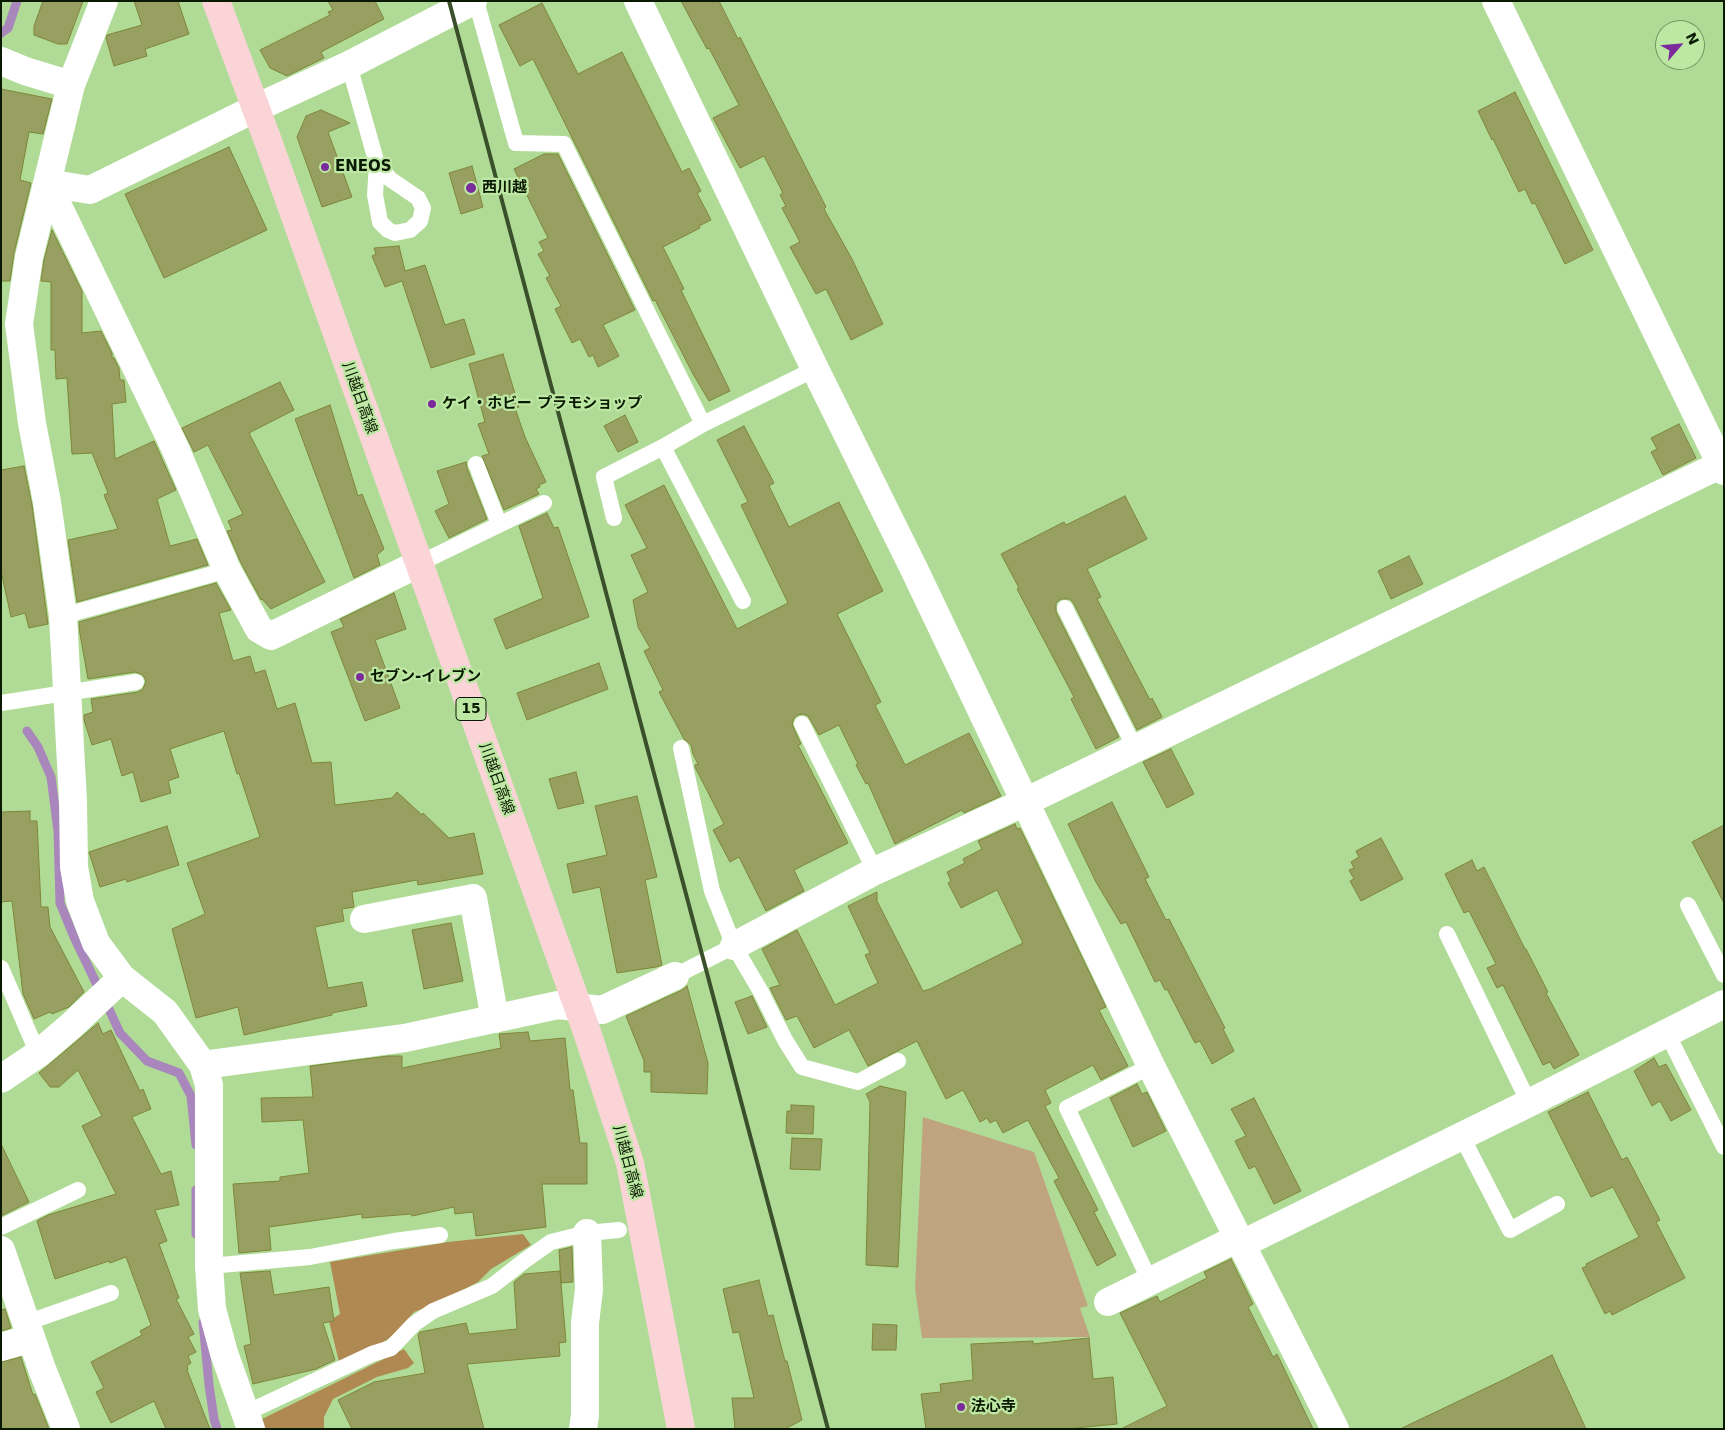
<!DOCTYPE html>
<html>
<head>
<meta charset="utf-8">
<style>
  body { margin:0 }
  #map { position:relative; width:1725px; height:1430px; overflow:hidden; background:#b0db97; font-family:"DejaVu Sans",sans-serif }
  canvas { display:block }
  .frame { position:absolute; inset:0; border:2px solid #0a1901; pointer-events:none }
  .north { position:absolute; left:1655px; top:20px; width:50px; height:50px; box-sizing:border-box; background:#bde8a3; border:1px solid #759562; border-radius:50%; rotate:63deg; font-size:14px; font-weight:700; line-height:20px; text-align:center; color:#0a1901 }
  .north::after { content:''; display:block; margin:auto; width:18px; height:22px; background:#7b2b9b; clip-path:polygon(50% 0,100% 100%,50% 72%,0 100%) }
</style>
</head>
<body>
<div id="map">
<canvas width="1725" height="1430"></canvas>
<div class="frame"></div>
<div class="north">N</div>
</div>
<script>
const context = document.querySelector('canvas').getContext('2d');
context.lineJoin = 'round';
function paint(path, color) { context.fillStyle = color; context.fill(path, 'evenodd'); }
const poly = rows => new Path2D(rows.map(r => 'M' + r).join(''));
function stroke(path, color, width, dash) { context.strokeStyle = color; context.lineWidth = width; context.lineCap = dash ? 'butt' : 'round'; context.setLineDash(dash || []); context.stroke(path); }
function drawText(font, color, halo, rows, align = 'center') {
  context.font = font + ' "DejaVu Sans","Noto Sans JP",sans-serif'; context.lineWidth = 4.5; context.setLineDash([]); context.textBaseline = 'middle'; context.strokeStyle = halo; context.fillStyle = color; for (const [text, x, y, turn = 0] of rows) {
    context.save(); context.translate(x, y); context.rotate((+turn || 0) * Math.PI / 180); context.textAlign = isNaN(turn) ? turn : align; if (halo) context.strokeText(text, 0, 0); context.fillText(text, 0, 0); context.restore();
  }
}
const green = poly([
  [923,1117,1034,1152,1088,1306,1080,1308,1090,1337,922,1338,915,1288]
]);
const forest = poly([
  [523,1234,531,1245,491,1269,478,1282,438,1303,414,1312,394,1335,371,1350,339,1362,329,1321,340,1314,330,1262,448,1242],
  [404,1349,414,1363,408,1368,377,1377,333,1399,324,1417,324,1429,263,1429,260,1420]
]);
const stream = poly([
  [1,33,8,28,17,1],
  [27,731,38,747,51,777,58,831,60,903,74,937,98,987],
  [109,1009,120,1033,147,1061,179,1073,191,1096,196,1145],
  [196,1190,196,1234],
  [203,1322,209,1385,214,1419,217,1429]
]);
const building = poly([
  [43,1,83,1,67,44,58,44,34,35,34,26,43,1],
  [134,1,178,1,189,34,145,49,147,56,114,66,106,38,107,35,142,25,134,1],
  [328,1,375,1,384,19,321,52,324,58,287,76,270,68,260,50,330,15,328,12,333,10,328,1],
  [681,1,719,1,738,39,740,37,755,67,826,207,824,209,852,259,883,324,851,340,826,289,816,294,790,247,800,242,782,208,786,206,780,195,783,193,764,156,740,168,713,118,739,105,709,48,707,49,681,1],
  [542,3,578,74,622,52,682,172,689,168,701,191,697,193,711,220,699,226,700,228,663,247,684,289,681,290,730,391,709,401,693,374,655,300,653,301,533,59,520,66,499,25,542,3],
  [1,89,52,99,43,134,29,132,20,180,31,183,14,253,10,281,1,281,1,89],
  [1515,92,1593,250,1565,264,1535,203,1532,204,1525,189,1519,192,1493,139,1492,140,1478,111,1515,92],
  [321,110,350,123,328,132,352,197,322,207,297,137,306,116,321,110],
  [229,147,267,230,164,278,125,194,229,147],
  [544,154,558,154,635,310,603,325,619,356,598,367,593,355,589,357,580,339,572,343,555,309,561,306,546,278,550,276,538,254,544,251,539,242,548,238,514,169,544,154],
  [472,166,483,207,461,214,449,173,472,166],
  [52,230,82,291,82,333,101,331,112,353,112,358,114,358,119,368,120,380,124,380,126,402,112,404,115,459,154,441,176,490,157,499,170,546,197,539,208,565,77,602,68,540,118,529,104,495,108,493,92,453,72,454,67,378,56,379,55,350,51,350,51,282,41,281,44,260,52,230],
  [399,246,405,271,425,265,445,325,464,319,475,354,431,368,402,281,385,287,372,256,376,254,374,248,399,246],
  [503,354,519,407,515,408,525,437,546,482,539,485,540,487,536,489,539,494,504,510,482,456,489,454,478,424,485,422,469,364,503,354],
  [280,382,294,410,249,433,325,582,271,609,262,599,261,600,241,563,227,531,232,530,228,521,243,514,208,445,194,452,182,428,280,382],
  [330,405,358,496,362,494,384,549,377,555,380,565,354,578,295,419,330,405],
  [625,415,638,442,618,452,604,426,625,415],
  [1679,424,1696,458,1663,475,1651,452,1657,449,1651,438,1679,424],
  [744,426,774,483,769,486,789,527,839,502,883,591,837,614,881,702,875,705,905,765,969,733,1001,796,964,813,962,810,895,844,868,783,866,784,856,765,858,764,839,725,819,735,808,716,803,714,798,715,794,718,792,724,801,744,798,745,848,843,794,870,804,891,766,911,739,857,730,862,713,830,724,824,695,767,695,765,698,764,693,754,691,745,684,739,659,692,663,690,644,651,650,648,638,627,633,600,648,592,631,555,647,548,625,505,664,485,737,629,788,603,741,505,748,502,717,440,744,426],
  [466,462,467,468,487,519,449,538,435,511,449,504,437,471,466,462],
  [24,466,32,505,48,624,29,628,25,613,11,617,1,571,1,470,24,466],
  [1125,496,1147,539,1087,569,1101,597,1097,599,1150,700,1152,698,1162,717,1137,730,1074,604,1070,599,1061,599,1056,603,1056,612,1119,737,1096,749,1071,699,1074,697,1017,589,1019,588,1001,554,1064,522,1066,525,1125,496],
  [547,513,554,528,558,527,589,617,506,649,494,619,543,598,519,526,547,513],
  [1409,556,1423,584,1391,599,1378,571,1409,556],
  [216,583,231,610,219,613,233,661,250,656,255,673,265,670,277,709,295,703,312,763,331,762,335,805,392,798,397,792,422,815,423,813,449,838,474,833,483,874,418,885,417,880,352,892,354,907,342,909,344,921,315,927,328,988,362,982,367,1006,332,1013,332,1015,244,1035,238,1007,196,1018,172,929,205,914,187,863,260,837,239,773,237,774,224,731,170,749,179,777,168,781,171,793,141,802,133,772,122,776,111,739,92,745,84,720,84,715,93,712,91,699,138,692,143,689,146,681,143,675,135,672,88,679,80,634,79,622,216,583],
  [394,593,406,629,375,640,400,708,365,721,331,632,344,627,340,619,394,593],
  [599,663,608,689,527,720,517,693,599,663],
  [1171,749,1194,794,1167,808,1143,762,1171,749],
  [576,772,584,803,558,809,549,779,576,772],
  [637,796,657,877,645,880,662,965,656,967,617,973,600,887,573,893,567,864,607,855,595,806,637,796],
  [1112,802,1149,877,1145,879,1166,920,1169,919,1225,1028,1223,1029,1234,1051,1212,1064,1200,1041,1195,1043,1167,989,1165,990,1160,980,1155,982,1126,922,1121,924,1096,882,1068,824,1112,802],
  [30,811,30,821,37,821,41,907,48,907,50,927,84,992,69,1007,52,1014,50,1012,34,1019,23,994,12,901,1,902,1,812,30,811],
  [1015,824,1017,829,1020,828,1106,1007,1099,1010,1128,1066,1101,1080,1093,1065,1045,1090,1051,1103,1045,1106,1098,1210,1094,1212,1116,1255,1097,1266,1054,1181,1059,1178,1028,1120,1003,1133,996,1120,990,1123,987,1118,980,1122,963,1090,946,1099,917,1041,868,1066,849,1030,814,1048,797,1016,786,1020,770,988,780,985,762,949,797,930,835,1005,878,983,865,955,870,953,848,906,877,892,877,901,923,991,930,989,1023,943,997,890,961,908,948,883,951,881,947,872,965,863,963,859,982,849,978,841,1015,824],
  [1724,825,1724,903,1692,842,1724,825],
  [167,826,179,865,127,882,126,879,100,887,89,852,167,826],
  [1381,838,1403,879,1361,901,1350,881,1354,879,1349,870,1354,868,1351,862,1359,857,1356,851,1381,838],
  [1472,860,1477,871,1484,867,1525,949,1526,949,1548,992,1546,993,1579,1055,1554,1069,1550,1062,1543,1065,1503,985,1497,988,1487,968,1496,964,1469,911,1464,913,1445,874,1472,860],
  [451,923,463,981,424,989,412,930,451,923],
  [687,986,708,1063,707,1094,651,1092,651,1072,644,1072,644,1061,626,1016,682,990,687,986],
  [752,996,767,1027,748,1034,735,1002,752,996],
  [98,1023,103,1034,111,1030,140,1091,143,1089,151,1109,132,1117,161,1174,171,1171,179,1205,155,1210,167,1241,159,1244,179,1298,176,1299,194,1334,188,1337,196,1352,188,1356,191,1363,187,1366,188,1369,187,1370,210,1429,166,1429,154,1401,111,1423,96,1392,104,1388,91,1362,142,1335,140,1331,151,1325,126,1257,110,1263,109,1261,55,1279,37,1221,48,1215,116,1194,82,1126,102,1116,78,1070,59,1087,50,1087,39,1073,98,1023],
  [528,1032,530,1041,565,1038,570,1090,573,1090,580,1143,587,1143,587,1184,542,1184,546,1227,476,1236,473,1212,455,1214,454,1207,412,1216,411,1214,362,1218,362,1214,269,1227,271,1250,239,1253,233,1184,280,1181,280,1177,309,1173,303,1120,262,1122,261,1098,313,1097,310,1066,388,1056,402,1056,402,1068,501,1048,499,1034,528,1032],
  [1654,1058,1659,1067,1666,1064,1691,1110,1671,1121,1660,1101,1652,1106,1634,1071,1654,1058],
  [1137,1084,1142,1094,1147,1092,1166,1131,1133,1147,1110,1098,1137,1084],
  [880,1086,906,1092,898,1267,866,1265,870,1102,866,1094,880,1086],
  [1588,1092,1622,1160,1627,1157,1660,1220,1656,1222,1685,1278,1612,1315,1610,1311,1605,1314,1582,1268,1587,1266,1586,1264,1639,1237,1613,1187,1591,1197,1548,1112,1588,1092],
  [1254,1098,1301,1191,1274,1204,1255,1166,1249,1169,1235,1141,1246,1136,1231,1109,1254,1098],
  [791,1105,814,1106,813,1134,786,1133,787,1111,791,1111,791,1105],
  [792,1138,822,1139,820,1170,790,1169,792,1138],
  [1,1144,29,1202,1,1216,1,1144],
  [572,1247,573,1282,561,1283,559,1250,572,1247],
  [1231,1259,1253,1304,1248,1307,1273,1357,1277,1354,1313,1429,1121,1429,1167,1406,1120,1313,1157,1296,1160,1302,1207,1278,1204,1272,1231,1259],
  [270,1271,274,1295,329,1287,334,1321,323,1323,335,1360,316,1369,253,1384,244,1346,251,1344,240,1273,270,1271],
  [560,1271,566,1342,559,1343,560,1356,467,1364,484,1429,352,1429,338,1400,374,1382,425,1373,418,1335,420,1332,466,1323,469,1334,517,1329,514,1282,524,1274,560,1271],
  [759,1280,768,1316,773,1315,785,1361,787,1361,802,1420,785,1429,735,1429,732,1398,754,1398,739,1332,733,1333,723,1289,759,1280],
  [5,1309,11,1328,1,1331,1,1310,5,1309],
  [873,1324,897,1325,896,1350,872,1350,873,1324],
  [1089,1338,1093,1379,1113,1377,1117,1424,1066,1429,926,1429,921,1394,941,1392,940,1384,973,1380,971,1344,1033,1341,1033,1344,1089,1338],
  [1552,1355,1586,1429,1400,1429,1505,1379,1552,1355],
  [21,1357,33,1395,35,1394,49,1429,1,1429,1,1362,21,1357]
]);
const service = poly([
  [476,1,516,143,564,144,703,424],
  [349,65,377,164],
  [377,164,390,179,418,198,423,208,420,221,410,230,395,233,388,230,380,222,375,195,377,164],
  [663,447,743,601],
  [476,464,499,524],
  [614,518,604,477,663,447,703,424,815,369],
  [418,564,544,503],
  [1065,608,1135,748],
  [63,616,227,570],
  [1,703,136,682],
  [802,724,875,871],
  [681,748,712,891,734,946,761,992,785,1040,802,1067,858,1082,898,1061],
  [1688,905,1724,975],
  [1447,934,1529,1103],
  [1,968,38,1054],
  [675,976,734,946],
  [1667,1033,1724,1147],
  [1461,1135,1510,1230,1557,1204],
  [1,1227,78,1190],
  [209,1266,310,1257,394,1241,440,1235],
  [1150,1281,1067,1108,1151,1066],
  [26,1323,111,1293],
  [246,1413,372,1354,391,1348,414,1324,433,1311,492,1286,524,1261,551,1242,587,1233,619,1230]
]);
const minor = poly([
  [104,1,71,85,29,257,19,324,32,423,47,502,63,616,73,801,74,867,80,901,96,943,122,978,165,1012,203,1065,209,1085,209,1266,212,1309,224,1353,251,1429],
  [638,1,815,369,914,569,1151,1066,1335,1429],
  [1496,1,1724,471],
  [1,61,25,71,71,85],
  [47,183,175,448,227,570,259,629,271,636,418,564],
  [47,183,90,190,256,108],
  [364,919,473,898,495,1019],
  [734,946,875,871,1025,802,1724,463],
  [203,1065,405,1038,558,1005,602,1010,675,976],
  [1,1079,38,1054,72,1025,122,978],
  [1242,1244,1529,1103,1724,1004],
  [1,1250,42,1369,66,1429],
  [1108,1302,1238,1238],
  [1,1347,31,1338],
  [583,1429,585,1415,585,1323,589,1289,587,1233]
]);
const tertiary = poly([
  [256,108,349,65,473,1]
]);
const primary = poly([
  [216,1,268,141,587,1032,630,1163,681,1429]
]);
const rail = poly([
  [449,1,828,1429]
]);
const markers = [
  [325,167,5,"#7b2b9b"],
  [471,188,6,"#7b2b9b"],
  [432,404,5,"#7b2b9b"],
  [360,677,5,"#7b2b9b"],
  [961,1407,5,"#7b2b9b"]
];
const shields = [
  [471,709,30]
];
const shieldNames = [
  ["15",471,709]
];
const poiNames = [
  ["ENEOS",335,167],
  ["西川越",482,188],
  ["ケイ・ホビー プラモショップ",442,404],
  ["セブン-イレブン",370,677],
  ["法心寺",971,1407]
];
const streetNames = [
  ["川越日高線",359,398,70],
  ["川越日高線",496,779,70],
  ["川越日高線",627,1162,75]
];
paint(green, '#c0a480');
paint(forest, '#af8852');
stroke(stream, '#a986bb', 9);
paint(building, '#98a061');
stroke(building, '#7e8538', 1);
stroke(service, '#fff', 16);
stroke(minor, '#fff', 28);
stroke(tertiary, '#fff', 28);
stroke(primary, '#fad4d7', 28);
stroke(rail, '#39502b', 4);
for (const [x, y, r, color] of markers) { const dot = new Path2D(); dot.arc(x, y, r, 0, 2 * Math.PI); context.fillStyle = color; context.fill(dot); stroke(dot, '#bde8a3', 2); }
for (const [x, y, w] of shields) { const box = new Path2D(); box.roundRect(x - w / 2, y - 11.5, w, 23, 4); context.fillStyle = '#bde8a3'; context.fill(box); stroke(box, '#0a1901', 1); }
drawText('bold 14px', '#0a1901', null, shieldNames);
drawText('bold 15px', '#0a1901', '#bde8a3', poiNames, 'left');
drawText('15px', '#0a1901', '#bde8a3', streetNames);
</script>
</body>
</html>
